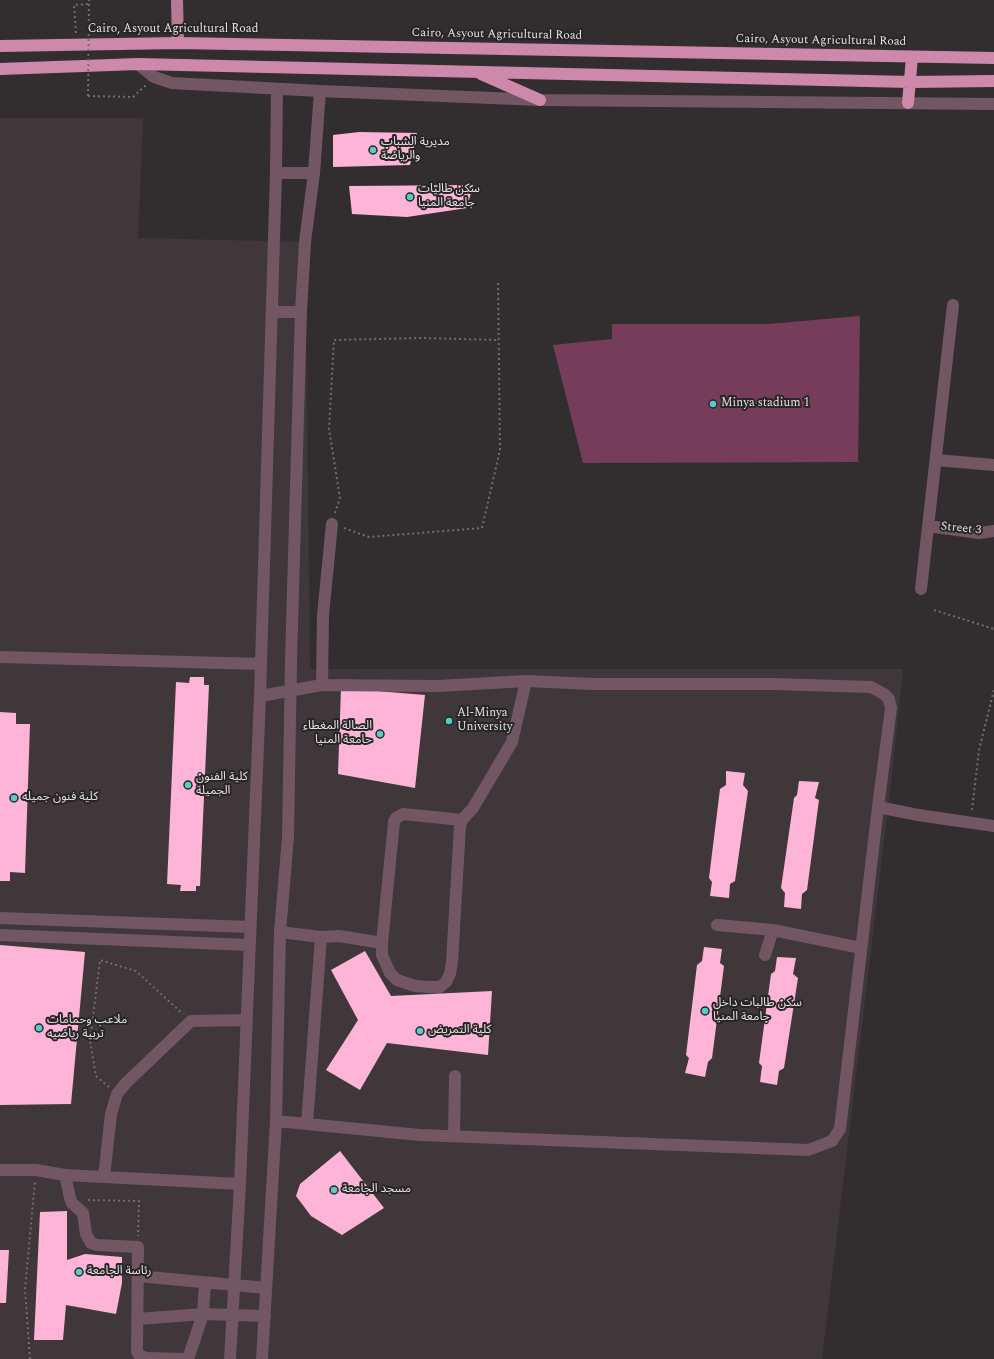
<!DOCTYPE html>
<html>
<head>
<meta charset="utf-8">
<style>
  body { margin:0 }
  canvas { display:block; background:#322e30 }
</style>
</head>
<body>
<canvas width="994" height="1359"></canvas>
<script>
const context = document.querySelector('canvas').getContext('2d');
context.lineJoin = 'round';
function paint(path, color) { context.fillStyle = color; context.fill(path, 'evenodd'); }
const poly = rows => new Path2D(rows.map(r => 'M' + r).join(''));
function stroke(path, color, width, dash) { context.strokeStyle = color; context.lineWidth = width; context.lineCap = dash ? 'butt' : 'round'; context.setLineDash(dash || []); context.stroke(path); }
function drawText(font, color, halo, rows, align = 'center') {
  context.font = font + ' Spectral,"Noto Sans Arabic",serif'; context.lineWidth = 4; context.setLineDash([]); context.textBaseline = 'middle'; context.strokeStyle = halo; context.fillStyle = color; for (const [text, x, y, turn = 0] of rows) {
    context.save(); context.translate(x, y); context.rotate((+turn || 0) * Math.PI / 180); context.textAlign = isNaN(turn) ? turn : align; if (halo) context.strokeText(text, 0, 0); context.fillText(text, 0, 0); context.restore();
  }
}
const built = poly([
  [0,118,143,118,138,238,305,242,310,669,903,669,892,774,822,1359,0,1359]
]);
const green = poly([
  [860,316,858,462,583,463,553,345,612,339,612,324,768,324]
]);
const building = poly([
  [359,132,417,133,410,165,333,167,333,135],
  [473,185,467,208,407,217,352,214,349,186],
  [190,677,204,677,204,685,209,685,200,886,196,886,196,891,180,891,181,885,167,884,176,682,189,683],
  [341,688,425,695,415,788,338,774],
  [0,712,16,713,16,724,30,724,25,873,10,872,10,881,0,881],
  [726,771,745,773,743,785,748,791,735,881,730,884,729,898,710,896,712,882,709,878,720,789,726,785],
  [799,781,819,782,815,798,819,800,807,890,802,894,801,909,784,907,785,893,781,888,794,798,797,795],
  [0,945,85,952,71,1104,0,1105],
  [704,947,722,949,720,963,724,966,712,1058,708,1062,705,1077,685,1073,689,1058,686,1055,697,965,702,961],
  [365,951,391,996,492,991,488,1055,387,1043,360,1090,326,1070,358,1020,331,970],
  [777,957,796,958,793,974,798,978,784,1068,779,1071,777,1085,760,1082,762,1066,759,1063,771,974,775,971],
  [340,1151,384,1208,342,1235,311,1216,296,1196,300,1184],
  [67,1211,67,1260,85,1254,122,1257,122,1283,116,1314,66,1305,63,1340,34,1340,40,1212],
  [0,1250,9,1250,6,1303,0,1303]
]);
const path = poly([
  [76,33,74,5,89,4],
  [88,96,133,97,146,85],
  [335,513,340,498,329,429,334,340,422,338,498,340],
  [344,528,369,537,482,528,500,450,498,281],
  [934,610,994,629],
  [972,810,979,750,994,690],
  [109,1087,96,1076,90,1041,100,960,136,971,183,1014],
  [88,1200,139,1201,138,1236],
  [30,1359,25,1289,35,1181]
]);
const minor = poly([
  [138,64,154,77,172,83,320,91,540,100,994,104],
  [276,173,314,173],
  [272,312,301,312],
  [936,460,994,465],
  [928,526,979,533,994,531],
  [921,589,953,305],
  [0,657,261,664],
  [322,685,323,615,332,524],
  [260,696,322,685,438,686,526,681,593,684,773,684,871,687,884,694,889,699,891,708,878,807],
  [0,918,250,927],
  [717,925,773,930,861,948],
  [280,932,321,937,339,936,382,943,382,955,390,973,397,980,415,986,428,987,440,987,446,982,450,974,452,962,460,826,462,820,473,808,512,742,526,681],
  [0,935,249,945],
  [382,943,394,822,396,818,403,814,462,820],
  [765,955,773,930],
  [276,1121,420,1135,808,1150,832,1141,840,1129,878,807,918,815,994,826],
  [307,1124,321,937],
  [454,1136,455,1076],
  [0,1170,36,1170,65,1175,240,1184],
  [65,1175,70,1198,72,1203,83,1213,86,1234,91,1243,97,1245,138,1247,137,1352,140,1356,147,1358,185,1359,189,1356,203,1314,205,1283],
  [104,1177,111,1114,117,1094,126,1083,191,1021,247,1020],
  [138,1276,266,1288],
  [138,1319,203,1314,265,1316],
  [230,1359,240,1184,260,696,276,173,277,89],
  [262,1359,276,1121,280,932,288,837,291,661,301,312,305,242,314,173,320,91]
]);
const major = poly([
  [177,0,178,43]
]);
const highway = poly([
  [0,46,178,43,994,58],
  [0,69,138,64,910,82,994,81],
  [481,74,540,100],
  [908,103,912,57]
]);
const pathBridge = poly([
  [88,96,89,0]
]);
const markers = [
  [373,150,4,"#54cdc7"],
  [410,197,4,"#54cdc7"],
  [713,404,4,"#54cdc7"],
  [449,721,4,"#54cdc7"],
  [380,734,4,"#54cdc7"],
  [188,785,4,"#54cdc7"],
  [14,798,4,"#54cdc7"],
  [705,1011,4,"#54cdc7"],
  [39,1028,4,"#54cdc7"],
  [420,1031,4,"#54cdc7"],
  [334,1190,4,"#54cdc7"],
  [79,1272,4,"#54cdc7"]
];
const streetNames = [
  ["Cairo, Asyout Agricultural Road",173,30],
  ["Cairo, Asyout Agricultural Road",497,35,1],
  ["Cairo, Asyout Agricultural Road",821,41,1],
  ["Street 3",961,529,6]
];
const poiNames = [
  ["مديرية الشباب",381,143],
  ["والرياضة",381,157],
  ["سكن طاليات",418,190],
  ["جامعة المنيا",418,204],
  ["Minya stadium 1",721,404],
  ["Al-Minya",457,714],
  ["University",457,728],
  ["الصالة المغطاء",372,727,"right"],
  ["حامعة المنيا",372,741,"right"],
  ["كلية الفنون",196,778],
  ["الجميلة",196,792],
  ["كلية فنون جميله",22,798],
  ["سكن طالبات داخل",713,1004],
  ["جامعة المنيا",713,1018],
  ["ملاعب وحمامات",47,1021],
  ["تربية رياضيه",47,1035],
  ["كلية التمريض",428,1031],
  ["مسجد الجامعة",342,1190],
  ["رئاسة الجامعة",87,1272]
];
paint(built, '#40373b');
paint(green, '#763d5a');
paint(building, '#feb4d6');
stroke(path, '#716e6f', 2, [2, 3]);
stroke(minor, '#735663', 12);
stroke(major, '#b47a96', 12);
stroke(highway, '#ce88a9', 12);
stroke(pathBridge, '#716e6f', 2, [2, 3]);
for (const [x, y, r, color] of markers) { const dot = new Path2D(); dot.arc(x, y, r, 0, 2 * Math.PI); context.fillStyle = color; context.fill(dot); stroke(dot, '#282526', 1.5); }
drawText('12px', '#e6e3e4', '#282526', streetNames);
drawText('12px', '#e6e3e4', '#282526', poiNames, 'left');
</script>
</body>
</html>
